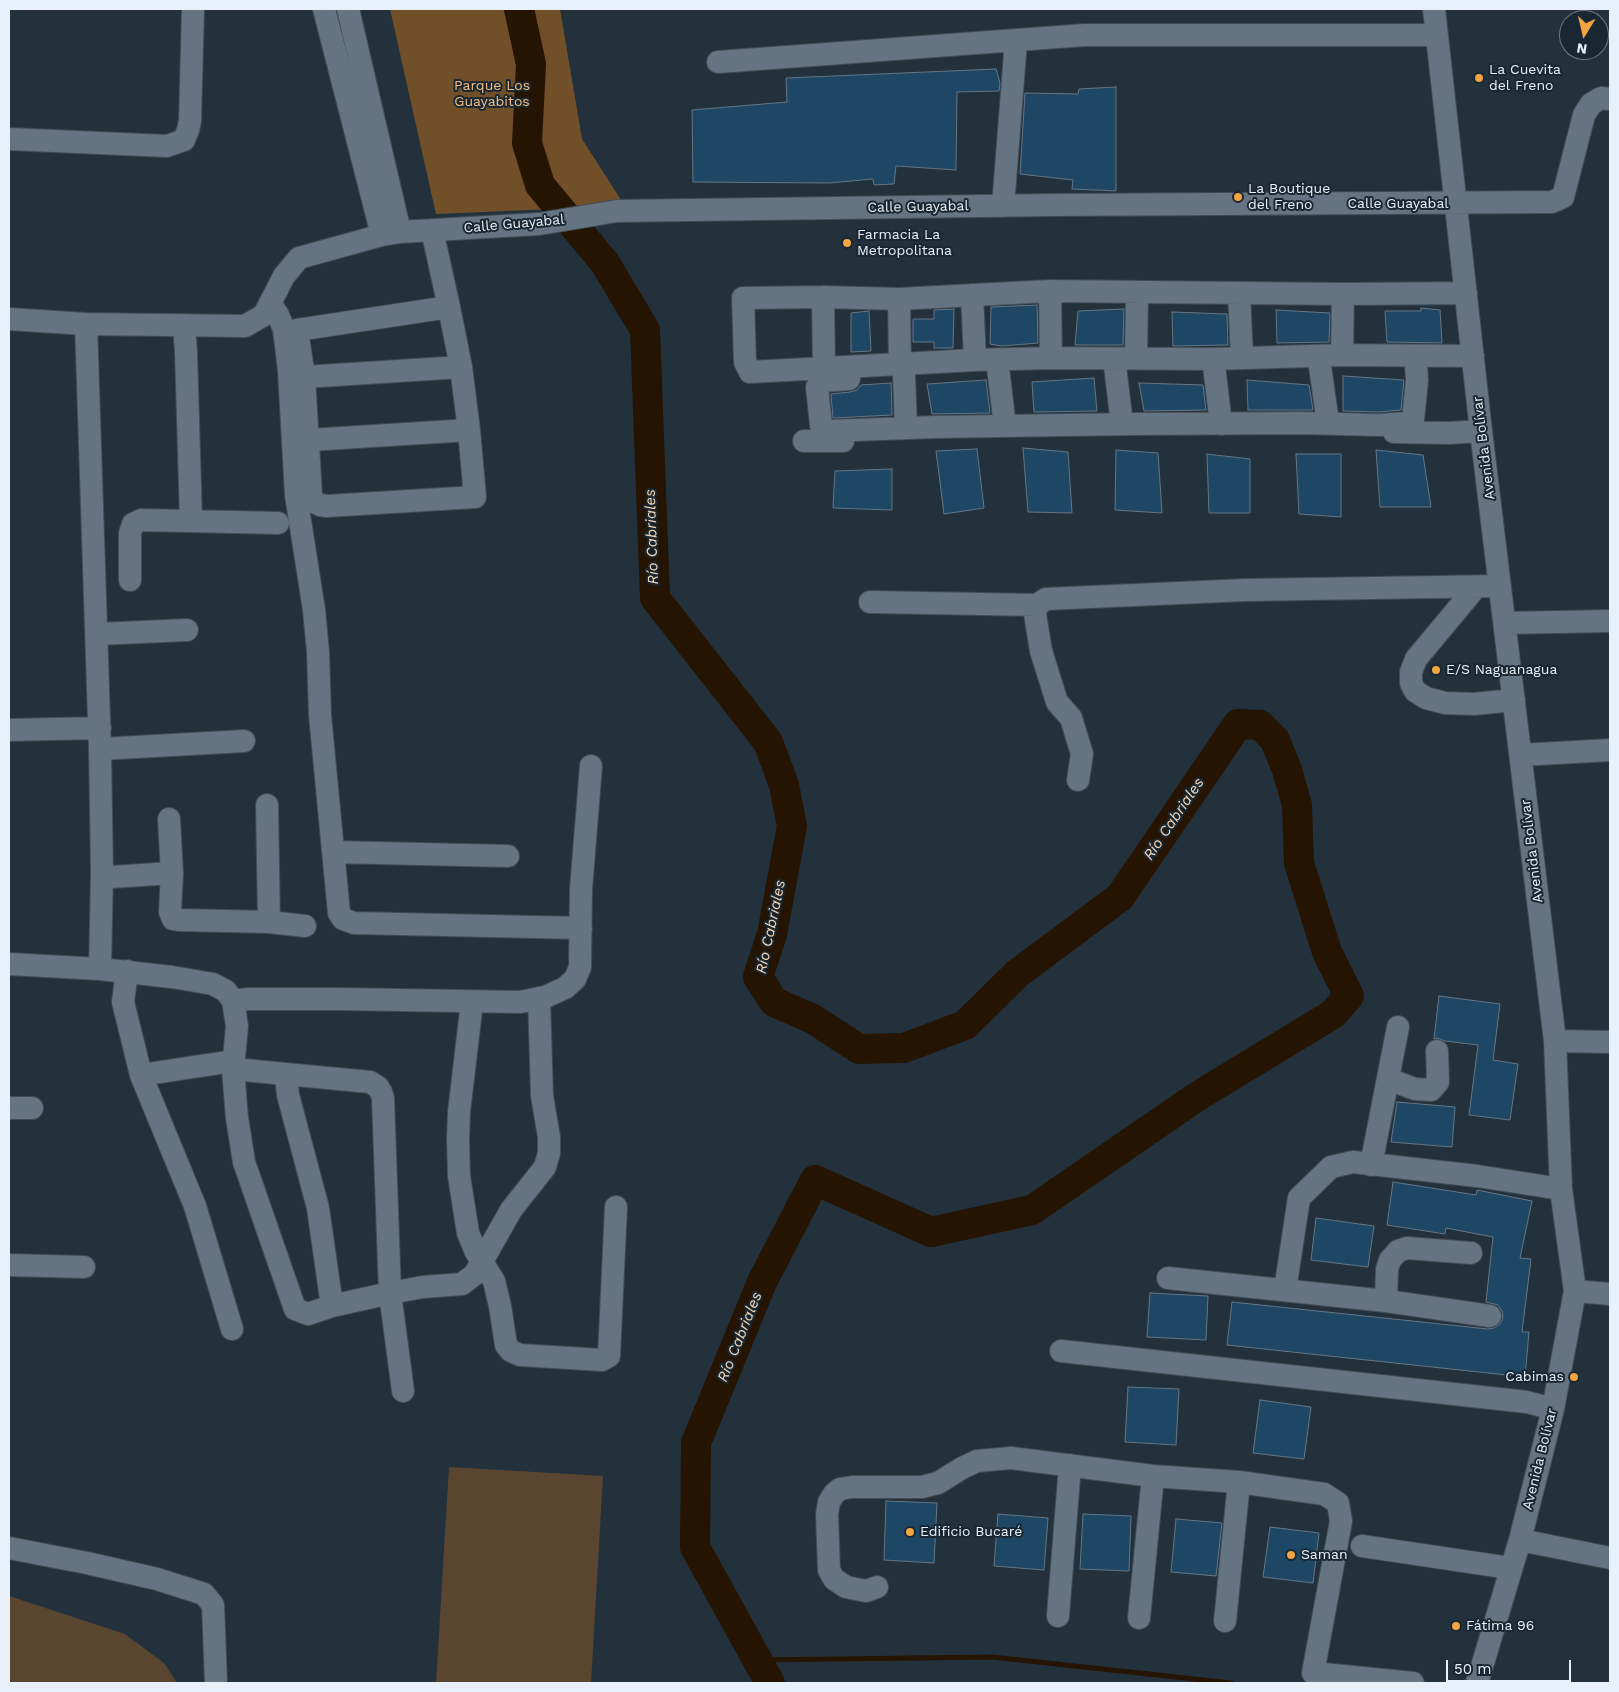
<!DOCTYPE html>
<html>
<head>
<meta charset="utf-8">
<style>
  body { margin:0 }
  #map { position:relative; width:1619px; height:1692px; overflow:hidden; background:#23313d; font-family:"Work Sans",sans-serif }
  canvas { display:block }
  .frame { position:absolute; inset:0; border:10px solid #e8f1f9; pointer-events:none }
  .north { position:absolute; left:1559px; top:10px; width:50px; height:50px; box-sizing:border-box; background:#192732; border:1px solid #6c7882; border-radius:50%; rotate:189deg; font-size:14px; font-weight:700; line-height:20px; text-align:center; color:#e8f1f9 }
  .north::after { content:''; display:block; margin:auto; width:18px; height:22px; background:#f2a541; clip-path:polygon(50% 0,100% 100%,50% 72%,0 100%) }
  .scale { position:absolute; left:1446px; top:1660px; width:125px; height:22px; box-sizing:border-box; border:2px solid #e8f1f9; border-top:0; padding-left:6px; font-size:15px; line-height:18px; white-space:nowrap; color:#e8f1f9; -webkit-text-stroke:4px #192732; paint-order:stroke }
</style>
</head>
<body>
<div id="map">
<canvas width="1619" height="1692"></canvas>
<div class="frame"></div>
<div class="north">N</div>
<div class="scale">50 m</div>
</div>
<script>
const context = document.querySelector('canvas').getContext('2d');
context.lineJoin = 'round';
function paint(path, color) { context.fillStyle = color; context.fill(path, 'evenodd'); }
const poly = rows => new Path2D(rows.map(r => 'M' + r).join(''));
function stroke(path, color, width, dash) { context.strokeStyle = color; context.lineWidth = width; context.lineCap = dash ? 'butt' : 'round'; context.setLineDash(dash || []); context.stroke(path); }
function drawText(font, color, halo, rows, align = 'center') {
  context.font = font + ' "Work Sans",sans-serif'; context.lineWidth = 4; context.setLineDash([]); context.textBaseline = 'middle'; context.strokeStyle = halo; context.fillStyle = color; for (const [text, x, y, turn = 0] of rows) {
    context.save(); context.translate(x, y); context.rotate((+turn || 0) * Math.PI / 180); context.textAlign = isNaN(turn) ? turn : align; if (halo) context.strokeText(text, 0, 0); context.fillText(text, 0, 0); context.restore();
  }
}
const green = poly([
  [449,1467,603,1476,591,1683,436,1683],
  [9,1596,125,1634,164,1663,177,1683,9,1683]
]);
const forest = poly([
  [390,9,560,9,582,139,625,206,436,214]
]);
const stream = poly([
  [757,1660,992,1657,1231,1683]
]);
const river = poly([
  [519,9,531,64,527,143,540,185,605,263,645,330,655,598,768,742,784,785,792,826,772,934,758,977,774,1002,813,1019,859,1049,904,1048,965,1025,1018,973,1120,897,1238,724,1260,725,1275,740,1287,770,1297,805,1299,863,1327,952,1349,996,1333,1014,1198,1096,1032,1210,931,1232,815,1180,762,1282,696,1443,695,1547,770,1683]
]);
const building = poly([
  [996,69,1000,83,999,91,957,92,956,170,896,166,894,184,874,185,873,179,829,183,693,182,692,110,787,102,786,78,996,69],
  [1116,87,1116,191,1072,189,1073,180,1020,174,1025,93,1078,94,1079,89,1116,87],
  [1037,305,1038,343,1002,346,990,344,991,307,1037,305],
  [1421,308,1440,310,1442,343,1387,342,1385,311,1421,311,1421,308],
  [954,309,953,348,934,348,934,342,913,342,913,319,934,319,934,310,954,309],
  [1124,309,1123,345,1075,345,1078,311,1124,309],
  [1276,310,1330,313,1329,342,1277,343,1276,310],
  [869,311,871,351,851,352,851,313,869,311],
  [1172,312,1227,314,1228,345,1173,346,1172,312],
  [1343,376,1404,380,1401,410,1379,412,1343,411,1343,376],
  [1094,378,1097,411,1034,412,1032,382,1094,378],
  [986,380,990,413,932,414,927,384,986,380],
  [1247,380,1309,385,1313,410,1248,410,1247,380],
  [891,383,892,415,833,418,831,394,850,392,857,390,861,385,891,383],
  [1139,383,1203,385,1206,410,1144,411,1139,383],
  [1023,448,1068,452,1072,513,1028,512,1023,448],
  [977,449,984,508,944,514,936,451,977,449],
  [1116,450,1158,453,1162,513,1115,510,1116,450],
  [1376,450,1423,455,1431,507,1380,507,1376,450],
  [1207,454,1250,459,1250,513,1209,513,1207,454],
  [1296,454,1341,454,1341,517,1299,514,1296,454],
  [892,469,892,510,833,508,835,471,892,469],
  [1439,996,1500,1004,1493,1060,1518,1064,1510,1120,1469,1115,1478,1045,1445,1041,1437,1038,1434,1039,1439,996],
  [1397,1102,1455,1107,1452,1147,1391,1142,1397,1102],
  [1393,1182,1476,1195,1477,1190,1532,1201,1520,1258,1531,1259,1522,1332,1529,1332,1525,1377,1227,1345,1232,1302,1488,1329,1494,1328,1500,1324,1503,1318,1502,1311,1498,1305,1486,1302,1493,1237,1446,1228,1445,1234,1387,1225,1393,1182],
  [1316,1218,1374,1226,1368,1267,1311,1260,1316,1218],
  [1150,1293,1208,1296,1206,1340,1147,1337,1150,1293],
  [1128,1387,1179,1389,1176,1445,1125,1442,1128,1387],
  [1260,1400,1311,1407,1304,1459,1253,1453,1260,1400],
  [886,1501,937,1503,934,1563,884,1560,886,1501],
  [998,1514,1048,1518,1044,1570,994,1566,998,1514],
  [1083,1514,1131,1516,1129,1571,1080,1569,1083,1514],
  [1176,1519,1222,1523,1216,1576,1171,1572,1176,1519],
  [1270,1527,1319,1533,1313,1583,1263,1577,1270,1527]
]);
const minor = poly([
  [324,9,382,235],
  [348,9,400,232],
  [1434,9,1481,431,1555,1041,1561,1189,1575,1291,1553,1409,1520,1540,1477,1683],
  [718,62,1085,35,1436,35],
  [9,139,167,146,184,140,188,130,190,121,193,9],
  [1003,206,1016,41],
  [432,230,449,307,461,367,469,430,475,497,327,506,320,505,314,502,311,495,304,377,297,330,449,307],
  [1050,291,1051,358],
  [1239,293,1242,357],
  [1466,293,1343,294,1050,291,899,299,823,297,743,298,745,362,750,372,975,360,1051,358,1214,359,1342,355,1473,356],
  [972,295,975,360],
  [823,297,824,368],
  [899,299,900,365],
  [270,303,278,315,284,329,289,371,296,495,314,610,318,652,320,715,339,913,343,919,354,923,581,928],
  [9,319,86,324,245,326,264,315,284,276,299,258,382,235,400,232,539,224,617,211,1052,205,1552,202,1563,197,1584,115,1591,104,1601,98,1610,99],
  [184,325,186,352,191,520],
  [1342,355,1343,294],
  [1136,357,1137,292],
  [1115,366,1122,424],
  [1214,366,1221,424],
  [1320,366,1328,423],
  [998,368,1005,426],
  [904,375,906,428],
  [304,377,461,367],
  [849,379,822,381,817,387,821,425,824,429,829,431,935,427,1131,424,1301,423,1379,425,1408,423,1413,420,1417,380,1416,365],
  [1394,432,1449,433,1481,431],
  [309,440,469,430],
  [804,441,843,441],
  [130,580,130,533,133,524,141,520,278,523],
  [1476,587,1416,659,1411,672,1411,683,1415,691,1426,698,1445,703,1474,704,1514,700],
  [870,602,1037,605],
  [1505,623,1610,621],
  [97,634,187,630],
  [9,730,100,728],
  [100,749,244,741],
  [1521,755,1610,750],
  [1078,780,1082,754,1071,718,1057,702,1041,651,1035,614,1037,605,1046,599,1245,590,1500,586],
  [267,805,269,922],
  [169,819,172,873,170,912,173,919,180,920,269,922,305,926],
  [333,852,508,856],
  [102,873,111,877,172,873],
  [9,964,100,969,102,873,100,749,86,324],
  [100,969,172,977,213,984,226,991,233,1001,237,1026,233,1069,237,1118,244,1162,295,1309,308,1314,332,1306,390,1293,423,1287,462,1284,475,1274,511,1210,545,1167,549,1153,549,1137,542,1096,539,998],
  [127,971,123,1002,141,1075,195,1206,232,1329],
  [233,1001,249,999,340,999,520,1002,545,997,565,988,575,979,580,967,581,889,591,766],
  [472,1002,459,1112,458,1139,459,1176,468,1233,476,1252,494,1281,500,1306,506,1345,511,1351,520,1355,602,1360,609,1356,616,1207],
  [1555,1041,1610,1042],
  [233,1069,370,1082,378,1087,381,1092,383,1098,390,1293,403,1391],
  [141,1075,233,1061],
  [286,1075,288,1095,318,1208,332,1306],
  [1388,1079,1415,1089,1431,1090,1438,1082,1437,1051],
  [9,1108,32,1108],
  [1371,1165,1398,1027],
  [9,1265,84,1267],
  [1168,1278,1386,1301,1490,1316],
  [1285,1290,1299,1198,1331,1167,1353,1162,1477,1176,1561,1189],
  [1575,1291,1610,1294],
  [1386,1301,1387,1269,1390,1260,1398,1251,1407,1248,1471,1253],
  [1061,1351,1527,1402,1553,1409],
  [1520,1540,1610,1558],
  [1362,1546,1510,1568],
  [9,1548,87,1563,157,1579,204,1594,213,1605,216,1683],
  [877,1587,866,1591,846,1587,834,1579,829,1570,827,1514,829,1502,834,1494,840,1489,852,1487,922,1487,938,1483,962,1468,977,1461,1011,1458,1153,1476,1239,1482,1324,1494,1338,1503,1341,1521,1313,1673,1413,1683],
  [1058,1616,1070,1465],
  [1139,1618,1153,1476],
  [1225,1621,1239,1482]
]);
const markers = [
  [1479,78,5,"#f2a541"],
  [1238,197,5,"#f2a541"],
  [847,243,5,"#f2a541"],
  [1436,670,5,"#f2a541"],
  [1574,1377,5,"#f2a541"],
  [910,1532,5,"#f2a541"],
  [1291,1555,5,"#f2a541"],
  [1456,1626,5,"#f2a541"]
];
const poiNames = [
  ["La Cuevita",1489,70],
  ["del Freno",1489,86],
  ["La Boutique",1248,189],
  ["del Freno",1248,205],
  ["Farmacia La",857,235],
  ["Metropolitana",857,251],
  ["E/S Naguanagua",1446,670],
  ["Cabimas",1564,1377,"right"],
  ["Edificio Bucaré",920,1532],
  ["Saman",1301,1555],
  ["Fátima 96",1466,1626]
];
const parkNames = [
  ["Parque Los",492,86],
  ["Guayabitos",492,102]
];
const streetNames = [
  ["Calle Guayabal",1398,204],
  ["Calle Guayabal",918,207,-1],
  ["Calle Guayabal",514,224,-5],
  ["Avenida Bolívar",1484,448,-97],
  ["Avenida Bolívar",1532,851,-97],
  ["Avenida Bolívar",1540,1459,-76]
];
const waterNames = [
  ["Río Cabriales",652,537,-92],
  ["Río Cabriales",1174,819,-56],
  ["Río Cabriales",771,927,-78],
  ["Río Cabriales",740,1337,-68]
];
paint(green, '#5a4630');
paint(forest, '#715029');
stroke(stream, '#241401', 5);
stroke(river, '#241401', 30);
paint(building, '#1e4766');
stroke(building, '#667683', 1);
stroke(minor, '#404d56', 24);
stroke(minor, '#647482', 22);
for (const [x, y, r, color] of markers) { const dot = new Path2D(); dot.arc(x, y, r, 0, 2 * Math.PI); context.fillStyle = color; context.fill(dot); stroke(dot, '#192732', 2); }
drawText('14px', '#e8f1f9', '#192732', poiNames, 'left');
drawText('14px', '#f5bf81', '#192732', parkNames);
drawText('14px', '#e8f1f9', '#192732', streetNames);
drawText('italic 15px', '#f9d7b4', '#192732', waterNames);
</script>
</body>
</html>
